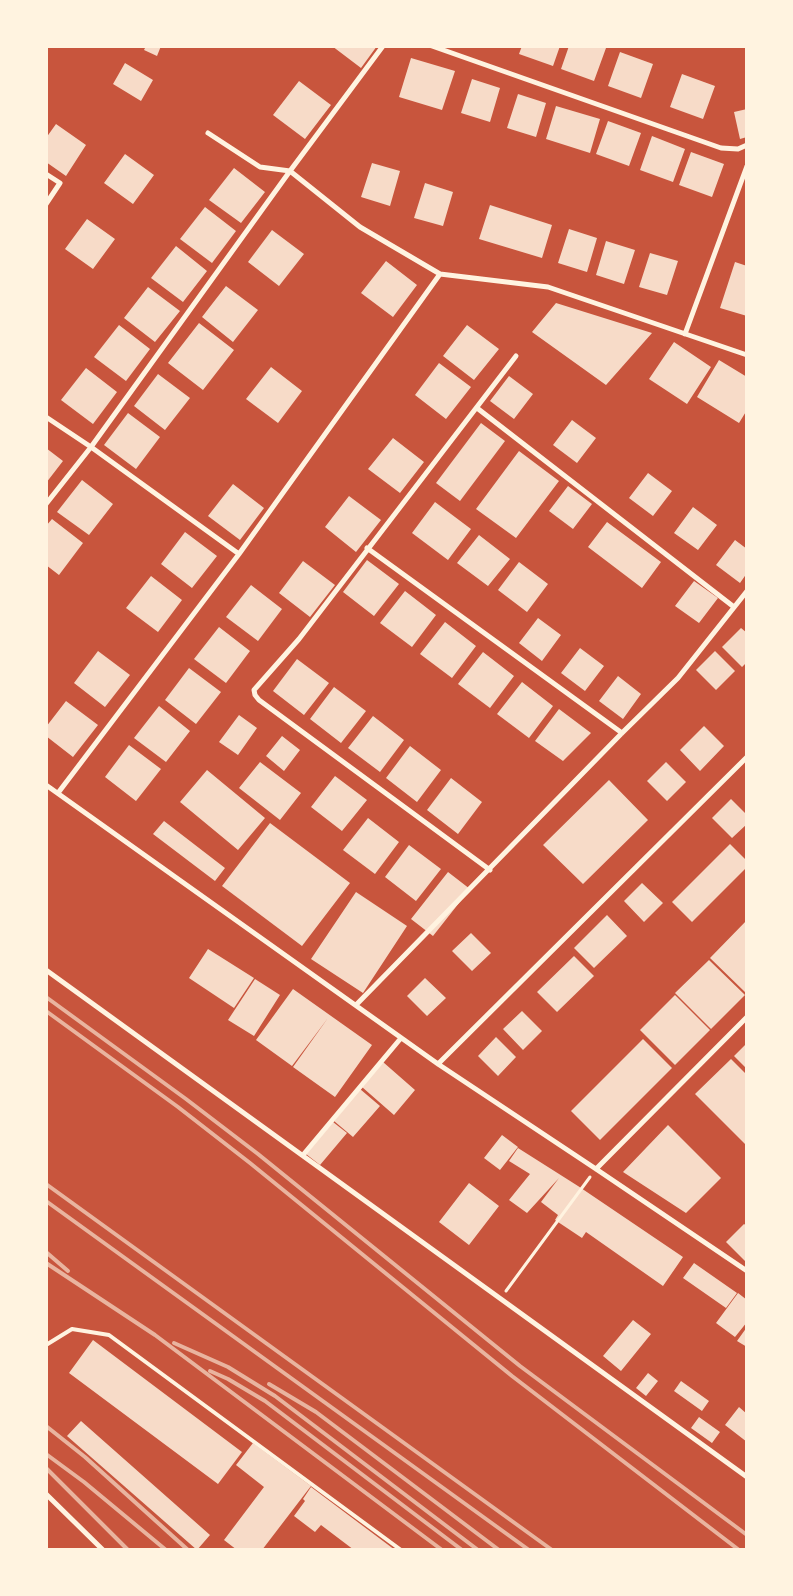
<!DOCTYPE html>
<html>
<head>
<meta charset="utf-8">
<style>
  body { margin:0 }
  #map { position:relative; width:793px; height:1596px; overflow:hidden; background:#c8553d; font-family:"Golos Text",sans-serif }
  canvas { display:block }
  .frame { position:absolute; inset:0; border:48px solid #fff3e0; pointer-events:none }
</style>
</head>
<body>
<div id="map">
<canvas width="793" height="1596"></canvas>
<div class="frame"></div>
</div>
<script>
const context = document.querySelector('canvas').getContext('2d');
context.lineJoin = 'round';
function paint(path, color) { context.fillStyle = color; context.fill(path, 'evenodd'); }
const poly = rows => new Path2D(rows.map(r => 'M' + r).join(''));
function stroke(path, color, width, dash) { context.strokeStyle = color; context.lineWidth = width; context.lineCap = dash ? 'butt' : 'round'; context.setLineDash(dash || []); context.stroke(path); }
const building = poly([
  [146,46,161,46,157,56,144,50],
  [332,46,377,46,361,68],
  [522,46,560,46,553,66,519,54],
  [569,46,603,46,606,48,594,81,561,69],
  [620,52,653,64,641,98,608,86],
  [411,58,455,71,442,110,399,97],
  [125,63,153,80,141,101,113,84],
  [682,74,715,86,703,119,670,107],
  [472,79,500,88,490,122,461,113],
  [299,81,331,105,305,139,273,115],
  [518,94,546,103,536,137,507,128],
  [556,106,600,119,590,153,546,139],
  [747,109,747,137,740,139,734,112],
  [608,121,641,133,629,166,596,154],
  [56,124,86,145,66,176,46,162,46,138],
  [652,136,685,149,673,182,640,170],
  [691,152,724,164,712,197,679,185],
  [125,154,154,175,133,204,104,183],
  [372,163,400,171,390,206,361,197],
  [234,168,265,192,241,223,209,200],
  [425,183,453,192,443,226,414,218],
  [490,205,552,225,542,258,479,239],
  [205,207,236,231,212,263,180,239],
  [87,219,115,239,93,269,65,249],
  [569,229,597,238,587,272,558,263],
  [272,230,304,254,279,286,248,262],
  [606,241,635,250,624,284,596,275],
  [176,246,207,271,183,302,151,278],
  [650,253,678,261,667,295,639,287],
  [386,261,417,285,393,317,361,293],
  [735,262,747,266,747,316,720,308],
  [226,286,258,310,233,342,202,317],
  [148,287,180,311,155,342,124,318],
  [556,303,652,333,606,385,532,332],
  [199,323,234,350,203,390,168,363],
  [119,325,150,349,126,381,94,357],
  [467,325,499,349,474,380,443,356],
  [674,342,711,367,687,404,649,379],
  [719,360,747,377,747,410,739,423,697,397],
  [439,363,471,387,446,419,415,395],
  [271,367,302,391,278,423,246,399],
  [86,368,117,392,93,424,61,400],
  [158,374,190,398,165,430,134,406],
  [509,376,533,394,514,419,490,401],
  [128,413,160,437,136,469,104,445],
  [572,420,596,438,577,463,553,445],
  [481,423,505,441,460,501,436,483],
  [393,438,424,462,400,493,368,469],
  [46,448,63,461,46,483],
  [519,451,559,481,516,538,476,509],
  [648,473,672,491,653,516,629,498],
  [82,480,113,504,89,535,57,512],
  [233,484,264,508,240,540,208,516],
  [568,486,592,504,573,529,549,511],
  [349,496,381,520,356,552,325,527],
  [435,502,471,529,448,560,412,533],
  [693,507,717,525,698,550,674,533],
  [52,519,83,543,59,575,46,565,46,526],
  [607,522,661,562,642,588,588,547],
  [185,532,217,556,192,588,161,564],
  [479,535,510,559,488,586,457,563],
  [735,540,747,549,747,573,740,583,716,565],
  [367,560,399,584,374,616,343,592],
  [303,561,335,585,310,617,279,593],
  [519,562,548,584,527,612,498,590],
  [151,576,182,600,158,632,126,608],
  [694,581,718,598,699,623,675,606],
  [251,585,282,609,258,641,226,617],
  [405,591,436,615,412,647,380,623],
  [538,618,561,635,542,661,519,643],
  [445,622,476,646,452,678,420,654],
  [219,627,250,651,226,683,194,659],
  [741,628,747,633,747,662,742,667,722,647],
  [580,648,604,666,585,691,561,673],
  [98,651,130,675,105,707,74,683],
  [715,651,735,671,716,690,696,670],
  [483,652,514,676,490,708,458,684],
  [297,659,329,683,304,715,273,691],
  [189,668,221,692,196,724,165,700],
  [618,676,641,694,623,719,599,701],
  [522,682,553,706,529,738,497,714],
  [334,687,366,711,341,743,310,719],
  [66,701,98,725,73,757,46,736,46,727],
  [159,706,190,731,166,762,134,738],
  [559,709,591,733,563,761,535,741],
  [239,715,257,728,238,755,219,742],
  [373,716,404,740,380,772,348,748],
  [704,726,724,746,700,771,680,750],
  [282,736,300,750,284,771,266,756],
  [129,745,161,769,136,801,105,777],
  [410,746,441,770,417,802,386,778],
  [260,762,301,793,280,820,239,788],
  [666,762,686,782,667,801,647,781],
  [207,770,265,818,238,850,180,802],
  [335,776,367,800,342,831,311,807],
  [451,778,482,802,458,834,427,810],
  [609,780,648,820,583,884,543,845],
  [731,799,747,815,747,824,732,838,712,818],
  [368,818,399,842,375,874,343,850],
  [164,821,225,868,215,881,153,834],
  [270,823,350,883,302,946,222,886],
  [730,844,747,861,747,867,692,922,672,902],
  [409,845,441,869,416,901,385,877],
  [448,872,470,889,433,936,411,919],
  [642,883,663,903,644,922,624,901],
  [356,892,407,926,363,993,311,959],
  [607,915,627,936,594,968,574,948],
  [747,920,747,994,710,958],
  [471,933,491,953,472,971,452,951],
  [208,949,254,978,234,1008,189,978],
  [574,956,594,976,557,1012,537,992],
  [709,960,745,995,711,1029,675,993],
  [425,978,446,998,427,1016,407,996],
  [255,979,280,995,254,1036,228,1020],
  [293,989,372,1045,335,1097,293,1067,328,1018,292,1066,256,1040],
  [675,995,710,1030,675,1065,640,1030],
  [522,1011,542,1031,523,1050,503,1029],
  [496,1037,516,1057,498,1076,478,1056],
  [643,1039,672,1068,600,1140,571,1111],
  [747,1043,747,1069,734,1056],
  [731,1059,747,1075,747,1146,695,1094],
  [383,1062,415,1090,394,1115,362,1087],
  [360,1089,380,1106,353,1137,334,1121],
  [333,1122,347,1133,320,1165,306,1154],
  [668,1125,721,1178,686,1213,623,1172],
  [502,1135,518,1147,500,1170,484,1158],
  [518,1148,578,1186,683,1257,663,1286,586,1232,582,1238,555,1220,558,1215,541,1202,559,1178,527,1213,509,1200,530,1174,509,1161],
  [469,1183,499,1206,469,1245,439,1222],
  [744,1224,747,1226,746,1262,726,1242],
  [694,1263,737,1293,726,1308,683,1278],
  [738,1293,747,1300,747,1322,735,1337,716,1323],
  [633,1320,651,1334,621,1371,603,1356],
  [747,1327,747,1347,737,1341],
  [93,1340,242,1452,218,1484,69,1373],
  [648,1373,658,1381,646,1396,636,1388],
  [681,1381,709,1401,702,1411,674,1391],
  [739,1407,747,1414,747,1442,725,1425],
  [699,1417,720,1432,712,1443,691,1428],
  [81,1421,210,1535,197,1550,67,1436],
  [253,1443,311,1486,262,1550,237,1550,224,1540,264,1487,236,1465],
  [311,1487,395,1550,354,1550,321,1525,315,1532,294,1516,305,1501,303,1499]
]);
const path = poly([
  [506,1291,590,1177]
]);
const service = poly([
  [46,1345,72,1329,109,1335,401,1550]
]);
const minor = poly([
  [432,46,721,148,738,149,747,145],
  [208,133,260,167,290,171],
  [290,171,360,227,440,274,548,287,747,355],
  [46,174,60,183,46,204],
  [685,334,747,166],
  [477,408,734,607],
  [46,417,91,447,239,554],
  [46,504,91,447,290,171,383,46],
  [367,548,622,733],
  [46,785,438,1064,596,1169,747,1271],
  [58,793,239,554,440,274],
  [490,870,259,700,255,695,254,690,299,639,516,356],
  [46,970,747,1477],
  [356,1005,622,733,678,678,747,591],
  [438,1064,747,757],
  [303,1155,401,1038],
  [596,1169,747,1017],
  [46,1494,103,1550]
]);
const rail = poly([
  [46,997,186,1099,258,1154,520,1366,747,1535],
  [46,1011,178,1107,250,1163,512,1376,739,1550],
  [46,1184,552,1550],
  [46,1201,529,1550],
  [46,1252,68,1271],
  [46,1263,155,1335,442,1550],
  [174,1343,228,1367,275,1396,478,1550],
  [210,1371,228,1379,265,1401,462,1550],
  [269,1384,316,1412,499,1550],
  [46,1426,85,1457,188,1550],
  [46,1454,84,1482,166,1550],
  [46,1468,128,1550]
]);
paint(building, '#f7dbc8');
stroke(path, '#fff3e0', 3);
stroke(service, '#fff3e0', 4);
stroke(minor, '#fff3e0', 5);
stroke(rail, '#e9b49f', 4);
</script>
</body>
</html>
